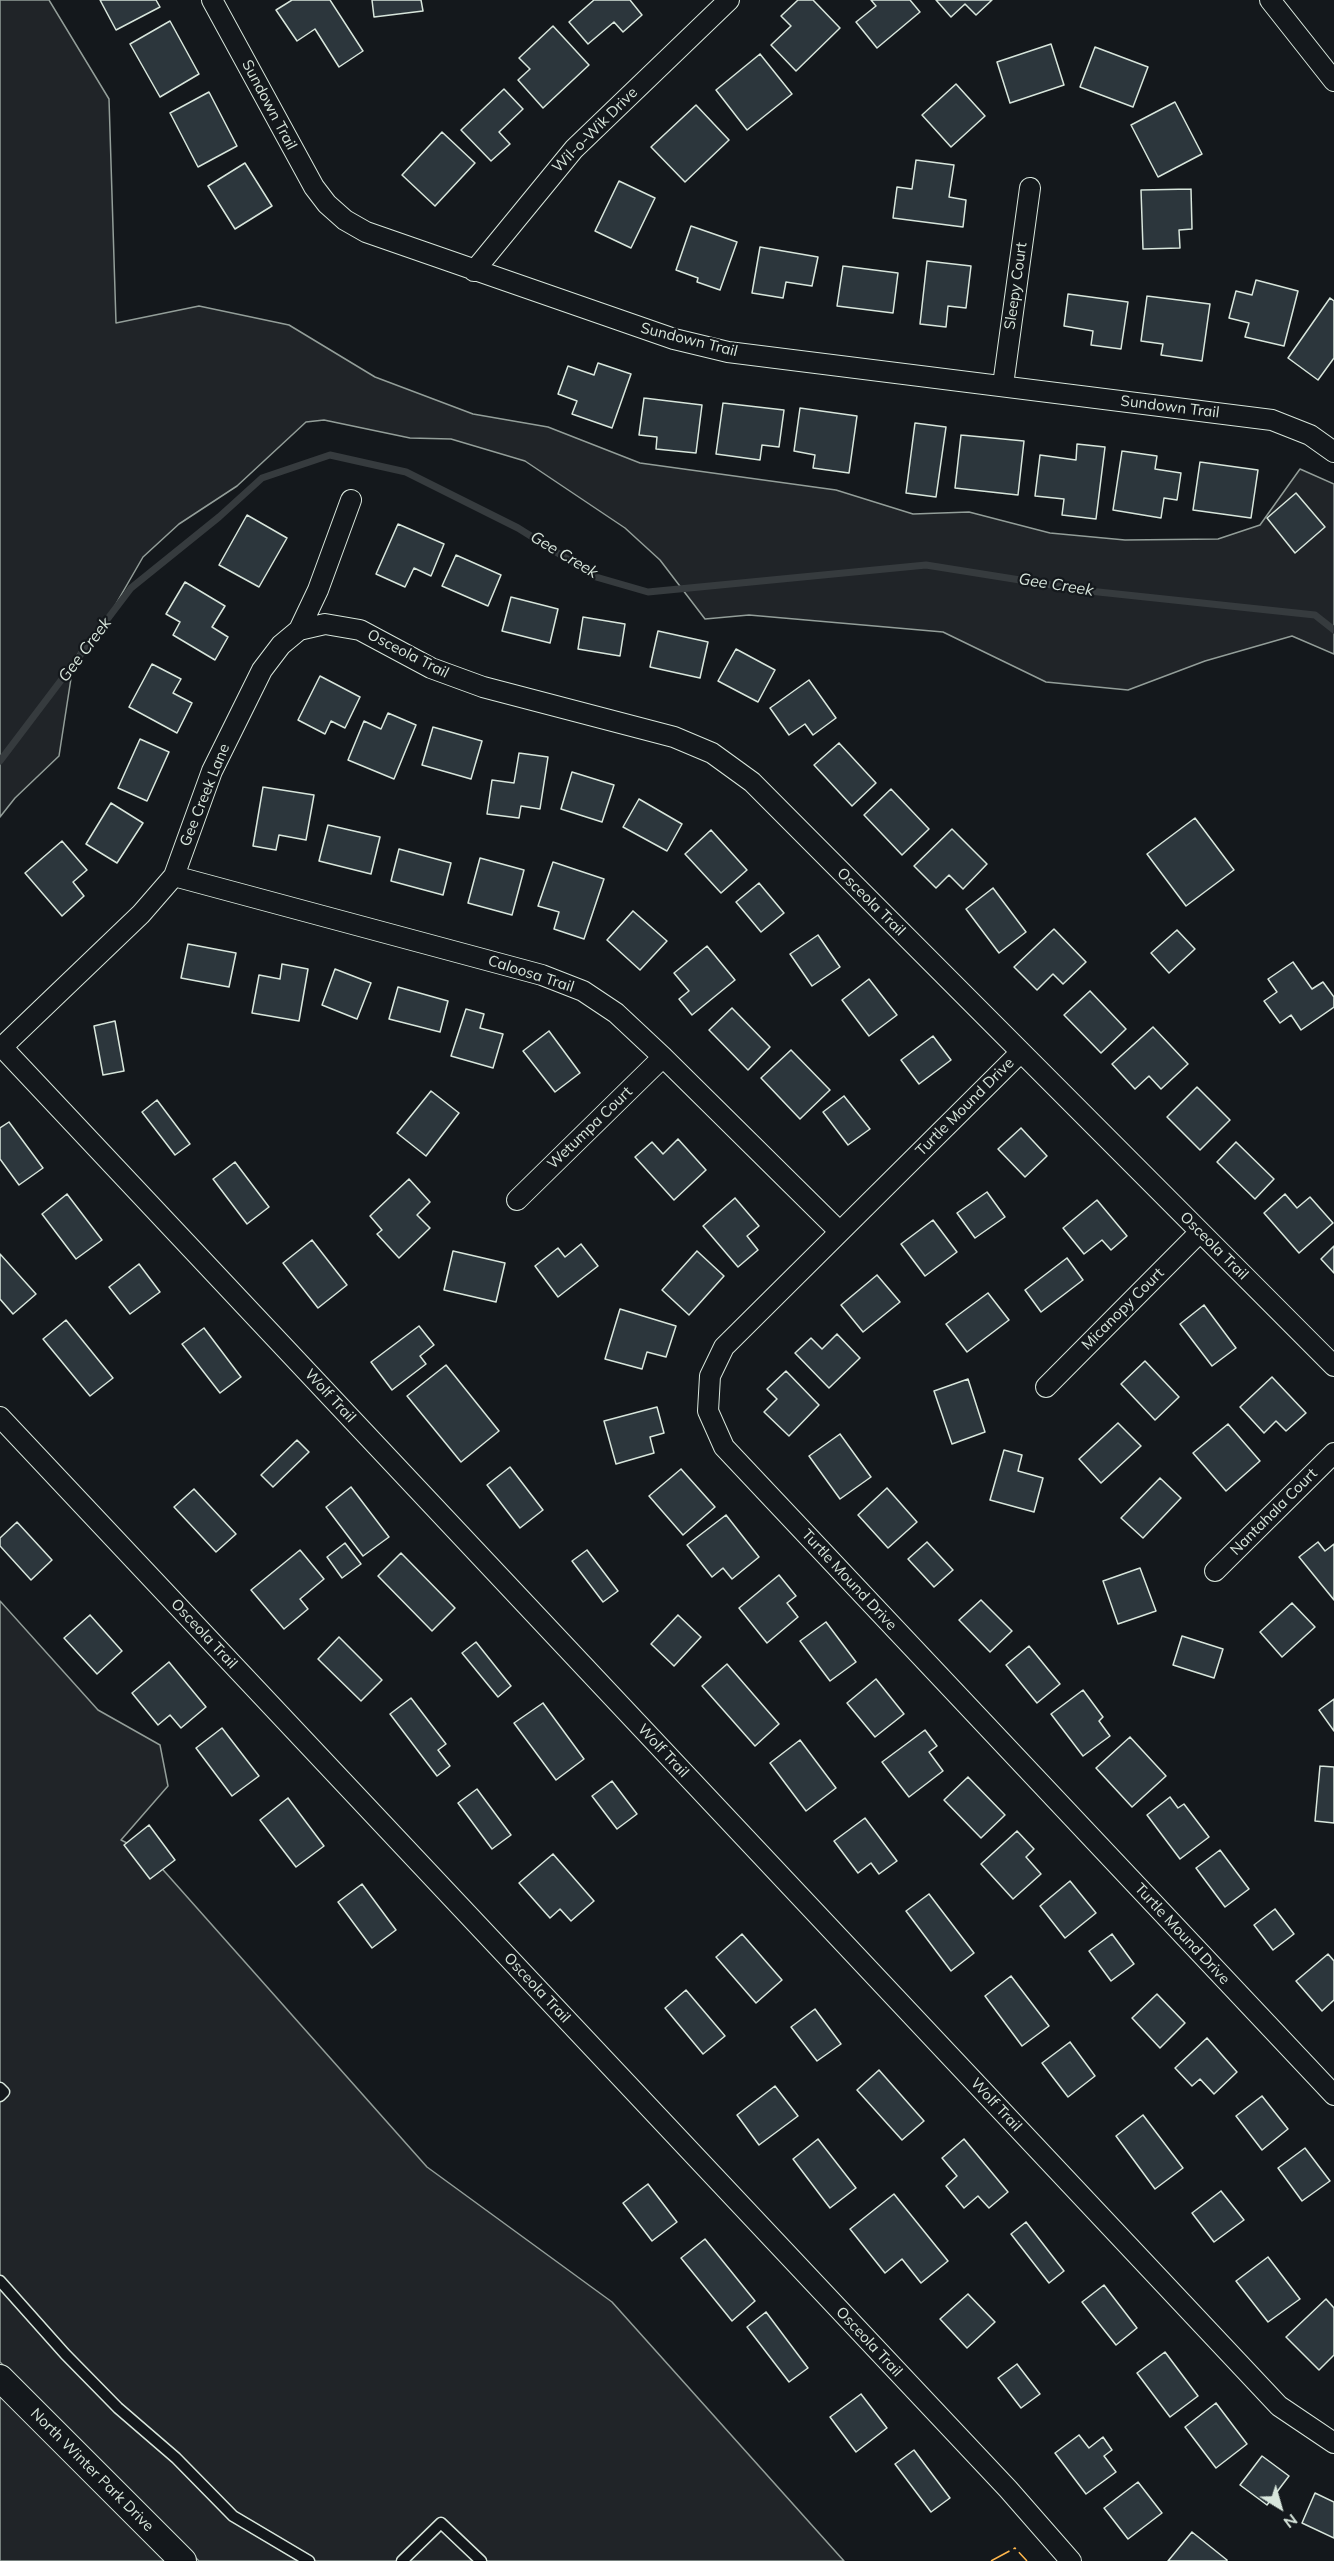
<!DOCTYPE html>
<html>
<head>
<meta charset="utf-8">
<style>
  body { margin:0 }
  #map { position:relative; width:1334px; height:2561px; overflow:hidden; background:#14181c; font-family:Mulish,sans-serif }
  canvas { display:block }
  .north { position:absolute; left:1250px; top:2477px; width:60px; height:60px; -webkit-text-stroke:4px #14181c; paint-order:stroke; rotate:143deg; font-size:16px; font-weight:700; line-height:24px; text-align:center; color:#d8e6dc }
  .north::after { content:''; display:block; margin:auto; width:21px; height:27px; background:#d8e6dc; clip-path:polygon(50% 0,100% 100%,50% 72%,0 100%) }
</style>
</head>
<body>
<div id="map">
<canvas width="1334" height="2561"></canvas>
<div class="north">N</div>
</div>
<script>
const context = document.querySelector('canvas').getContext('2d');
context.lineJoin = 'round';
function paint(path, color) { context.fillStyle = color; context.fill(path, 'evenodd'); }
const poly = rows => new Path2D(rows.map(r => 'M' + r).join(''));
function stroke(path, color, width, dash) { context.strokeStyle = color; context.lineWidth = width; context.lineCap = dash ? 'butt' : 'round'; context.setLineDash(dash || []); context.stroke(path); }
function drawText(font, color, halo, rows, align = 'center') {
  context.font = font + ' Mulish,sans-serif'; context.lineWidth = 4.5; context.setLineDash([]); context.textBaseline = 'middle'; context.strokeStyle = halo; context.fillStyle = color; for (const [text, x, y, turn = 0] of rows) {
    context.save(); context.translate(x, y); context.rotate((+turn || 0) * Math.PI / 180); context.textAlign = isNaN(turn) ? turn : align; if (halo) context.strokeText(text, 0, 0); context.fillText(text, 0, 0); context.restore();
  }
}
const green = poly([
  [0,0,49,0,109,99,116,323,199,306,289,325,375,377,473,414,548,427,640,463,836,490,913,514,969,512,1050,533,1125,540,1218,539,1260,525,1300,469,1334,484,1334,654,1292,636,1205,661,1128,690,1046,682,943,632,749,615,705,619,660,560,625,528,525,461,451,439,410,438,324,420,306,422,237,486,179,524,143,557,113,609,74,659,59,756,15,798,0,817,0,0],
  [0,1601,98,1710,160,1745,168,1786,121,1840,149,1854,427,2167,612,2302,844,2561,199,2561,0,2362,0,1601],
  [0,2394,168,2561,0,2561,0,2394]
]);
const stream = poly([
  [0,761,131,588,219,517,262,478,330,455,406,472,518,528,596,577,648,592,926,565,1089,591,1315,615,1334,630]
]);
const building = poly([
  [100,0,156,0,160,7,116,30,100,0],
  [292,0,330,0,363,51,339,67,315,29,297,41,276,10,292,0],
  [372,0,421,0,423,11,374,17,372,0],
  [594,0,630,0,642,15,623,32,614,22,588,44,569,22,594,0],
  [798,0,813,0,840,28,796,71,771,45,791,26,781,16,798,0],
  [871,0,910,0,920,12,877,48,856,22,876,6,871,0],
  [936,0,992,0,976,15,965,4,951,17,936,0],
  [170,21,199,74,160,97,130,44,170,21],
  [553,26,589,65,543,108,518,80,530,69,519,58,553,26],
  [1051,44,1064,85,1010,103,997,62,1051,44],
  [1095,47,1148,67,1133,107,1080,87,1095,47],
  [760,54,792,94,747,130,716,90,760,54],
  [956,84,985,116,951,147,922,115,956,84],
  [504,89,523,109,499,132,510,144,491,161,461,130,504,89],
  [209,92,237,146,198,167,170,113,209,92],
  [1175,102,1202,154,1158,177,1131,125,1175,102],
  [696,105,729,140,685,182,651,147,696,105],
  [442,132,475,163,435,206,402,175,442,132],
  [916,160,954,165,949,197,966,200,963,227,893,218,897,187,912,189,916,160],
  [245,163,272,206,235,229,208,186,245,163],
  [619,181,655,198,631,248,595,231,619,181],
  [1191,189,1192,229,1179,230,1180,248,1143,249,1141,190,1191,189],
  [691,226,737,242,720,290,697,282,698,278,676,270,691,226],
  [760,247,818,257,812,286,786,282,783,298,752,293,760,247],
  [927,261,971,266,966,308,948,306,946,327,920,324,927,261],
  [843,266,898,273,893,313,837,306,843,266],
  [1256,280,1298,291,1284,346,1245,337,1249,323,1229,318,1236,291,1252,295,1256,280],
  [1068,294,1128,302,1121,349,1091,345,1093,331,1064,326,1068,294],
  [1147,296,1210,304,1202,361,1161,355,1163,344,1141,341,1147,296],
  [1330,298,1334,301,1334,358,1318,380,1288,358,1330,298],
  [598,363,631,374,612,428,572,414,577,401,558,394,568,366,594,375,598,363],
  [644,398,702,405,696,453,656,449,657,437,639,435,644,398],
  [723,403,784,410,779,447,762,445,760,460,716,454,723,403],
  [800,408,857,416,849,473,813,468,815,455,794,451,800,408],
  [915,423,946,427,936,497,906,493,915,423],
  [961,435,1024,441,1018,495,955,488,961,435],
  [1077,444,1105,447,1096,519,1062,515,1064,499,1035,496,1040,455,1076,460,1077,444],
  [1122,451,1157,456,1155,469,1181,473,1177,500,1164,498,1161,518,1113,510,1122,451],
  [1200,462,1258,470,1251,518,1193,510,1200,462],
  [1296,493,1325,527,1295,553,1267,518,1296,493],
  [247,515,287,538,259,587,219,565,247,515],
  [398,524,444,544,431,576,414,568,405,587,376,574,398,524],
  [456,555,501,575,488,606,442,586,456,555],
  [185,582,225,606,212,627,228,637,215,660,173,635,180,622,166,614,185,582],
  [511,597,558,609,550,643,502,631,511,597],
  [583,617,625,624,620,656,578,649,583,617],
  [658,631,708,642,700,678,650,667,658,631],
  [736,649,775,670,758,702,718,681,736,649],
  [152,664,181,679,173,693,192,703,177,733,129,707,152,664],
  [320,676,360,697,345,728,331,721,325,734,298,720,320,676],
  [809,680,836,718,813,735,805,724,789,735,770,708,809,680],
  [388,713,416,725,394,779,348,760,364,721,381,729,388,713],
  [433,727,482,741,471,779,422,765,433,727],
  [140,739,169,752,147,801,118,788,140,739],
  [839,743,876,783,852,806,814,765,839,743],
  [519,753,548,757,540,809,521,806,519,818,487,814,492,780,514,783,519,753],
  [572,772,614,785,602,822,561,809,572,772],
  [263,787,314,795,306,840,279,835,276,850,253,846,263,787],
  [891,789,929,829,902,855,864,815,891,789],
  [639,799,682,824,667,851,623,827,639,799],
  [111,803,143,823,117,863,86,844,111,803],
  [1195,818,1234,870,1186,906,1147,854,1195,818],
  [328,825,380,837,371,874,319,861,328,825],
  [952,829,987,864,963,889,949,875,936,888,914,866,952,829],
  [711,830,747,870,721,893,685,854,711,830],
  [62,841,87,870,73,882,84,896,62,916,25,873,62,841],
  [399,849,451,863,443,895,391,881,399,849],
  [480,858,524,870,512,915,468,903,480,858],
  [553,862,604,879,584,939,554,929,559,912,538,906,553,862],
  [759,883,784,913,761,932,736,902,759,883],
  [993,888,1026,932,999,953,966,909,993,888],
  [633,911,667,941,640,970,607,940,633,911],
  [1054,929,1086,962,1063,984,1053,974,1037,990,1014,967,1054,929],
  [1177,930,1195,949,1169,973,1151,953,1177,930],
  [818,935,840,967,812,986,790,954,818,935],
  [188,944,236,953,229,987,181,978,188,944],
  [707,946,735,980,692,1015,679,999,689,991,674,973,707,946],
  [1293,962,1312,989,1323,982,1334,997,1334,1007,1301,1030,1291,1015,1280,1023,1264,1001,1277,992,1268,979,1293,962],
  [282,964,308,969,299,1021,252,1013,259,975,280,979,282,964],
  [335,969,371,983,357,1019,322,1005,335,969],
  [869,979,897,1015,869,1036,842,1000,869,979],
  [398,987,448,1001,440,1032,389,1019,398,987],
  [1090,991,1126,1029,1101,1053,1064,1015,1090,991],
  [732,1008,770,1047,748,1070,709,1030,732,1008],
  [466,1009,484,1014,480,1028,503,1034,493,1068,451,1056,466,1009],
  [115,1021,124,1071,103,1075,94,1026,115,1021],
  [1153,1027,1188,1064,1161,1089,1149,1076,1135,1089,1112,1064,1153,1027],
  [549,1031,580,1073,555,1092,523,1051,549,1031],
  [933,1036,951,1060,919,1084,901,1060,933,1036],
  [791,1050,830,1090,800,1119,761,1078,791,1050],
  [1197,1087,1230,1120,1200,1150,1167,1117,1197,1087],
  [431,1091,459,1113,426,1156,397,1133,431,1091],
  [844,1096,870,1129,848,1145,823,1112,844,1096],
  [157,1100,190,1144,175,1155,142,1112,157,1100],
  [9,1122,43,1168,19,1185,0,1159,0,1128,9,1122],
  [1021,1128,1047,1156,1025,1177,998,1149,1021,1128],
  [678,1139,706,1170,674,1200,635,1157,652,1142,663,1154,678,1139],
  [1236,1142,1274,1179,1255,1199,1217,1162,1236,1142],
  [235,1162,269,1207,247,1224,213,1179,235,1162],
  [409,1179,430,1202,417,1215,430,1228,399,1258,377,1234,382,1230,370,1216,409,1179],
  [987,1192,1005,1217,975,1238,957,1213,987,1192],
  [67,1194,102,1240,76,1259,42,1214,67,1194],
  [1285,1194,1297,1208,1310,1197,1333,1223,1299,1253,1264,1213,1285,1194],
  [735,1198,759,1226,747,1236,758,1250,738,1267,703,1226,735,1198],
  [1097,1200,1127,1236,1111,1250,1102,1240,1084,1254,1063,1228,1097,1200],
  [933,1220,957,1252,925,1276,901,1244,933,1220],
  [312,1240,347,1285,318,1308,283,1263,312,1240],
  [581,1244,598,1266,558,1297,535,1266,558,1248,565,1257,581,1244],
  [1334,1246,1334,1273,1321,1259,1334,1246],
  [453,1251,505,1263,496,1302,444,1290,453,1251],
  [697,1251,724,1276,689,1315,662,1290,697,1251],
  [0,1254,36,1294,13,1314,0,1299,0,1254],
  [1067,1258,1083,1280,1041,1312,1025,1290,1067,1258],
  [139,1264,160,1292,130,1314,109,1287,139,1264],
  [877,1275,900,1302,863,1332,841,1305,877,1275],
  [988,1293,1009,1320,967,1352,946,1324,988,1293],
  [1204,1305,1236,1348,1212,1366,1180,1324,1204,1305],
  [620,1309,676,1326,666,1357,647,1352,642,1369,605,1359,620,1309],
  [66,1320,113,1378,90,1396,43,1339,66,1320],
  [419,1326,434,1345,420,1356,426,1364,392,1390,371,1362,419,1326],
  [204,1328,241,1377,220,1393,182,1344,204,1328],
  [837,1334,860,1358,829,1388,795,1353,811,1338,822,1349,837,1334],
  [1145,1361,1179,1397,1155,1420,1121,1384,1145,1361],
  [446,1365,499,1431,461,1462,407,1396,446,1365],
  [786,1371,819,1405,789,1436,764,1412,777,1399,767,1389,786,1371],
  [1272,1377,1306,1413,1286,1431,1276,1421,1264,1433,1240,1407,1272,1377],
  [968,1379,985,1432,952,1444,934,1391,968,1379],
  [657,1407,664,1433,650,1437,654,1453,616,1464,604,1421,657,1407],
  [1118,1423,1141,1446,1101,1483,1079,1459,1118,1423],
  [1228,1424,1260,1461,1226,1491,1193,1453,1228,1424],
  [840,1434,871,1477,840,1499,809,1456,840,1434],
  [297,1440,309,1452,273,1487,261,1475,297,1440],
  [1004,1450,1022,1455,1018,1471,1043,1478,1034,1512,990,1500,1004,1450],
  [510,1467,543,1510,520,1528,487,1485,510,1467],
  [681,1469,715,1507,683,1535,649,1496,681,1469],
  [1160,1478,1181,1498,1143,1538,1121,1518,1160,1478],
  [351,1487,389,1537,363,1556,326,1507,351,1487],
  [887,1488,917,1522,888,1548,858,1515,887,1488],
  [194,1489,236,1534,216,1552,174,1507,194,1489],
  [726,1515,759,1557,732,1579,723,1568,712,1577,687,1545,726,1515],
  [17,1522,52,1560,31,1580,0,1546,0,1538,17,1522],
  [927,1542,953,1570,934,1587,908,1559,927,1542],
  [1318,1542,1325,1551,1334,1544,1334,1600,1299,1557,1318,1542],
  [345,1543,361,1564,342,1578,327,1557,345,1543],
  [300,1550,324,1579,300,1599,308,1609,284,1629,251,1590,300,1550],
  [587,1550,618,1591,603,1602,572,1561,587,1550],
  [401,1553,455,1608,432,1631,378,1576,401,1553],
  [1140,1568,1156,1611,1118,1624,1103,1581,1140,1568],
  [779,1575,796,1596,787,1603,798,1617,767,1643,739,1608,779,1575],
  [981,1600,1012,1631,990,1652,959,1620,981,1600],
  [1292,1603,1315,1627,1282,1657,1260,1632,1292,1603],
  [90,1615,122,1651,97,1674,64,1638,90,1615],
  [678,1615,701,1637,674,1666,651,1644,678,1615],
  [826,1622,856,1662,830,1681,800,1641,826,1622],
  [1182,1636,1223,1649,1214,1678,1173,1665,1182,1636],
  [339,1637,382,1680,361,1701,318,1659,339,1637],
  [476,1642,511,1686,498,1697,462,1653,476,1642],
  [1029,1646,1060,1684,1037,1703,1006,1665,1029,1646],
  [169,1662,206,1707,181,1728,170,1715,158,1725,132,1693,169,1662],
  [727,1664,779,1724,755,1746,702,1686,727,1664],
  [876,1679,904,1714,875,1737,847,1703,876,1679],
  [1083,1690,1103,1717,1099,1721,1110,1736,1083,1756,1051,1714,1083,1690],
  [411,1698,446,1744,438,1750,450,1766,437,1776,390,1714,411,1698],
  [1334,1699,1334,1731,1319,1710,1334,1699],
  [543,1703,584,1759,556,1780,514,1723,543,1703],
  [222,1728,259,1776,232,1796,196,1748,222,1728],
  [925,1730,937,1746,929,1752,943,1771,909,1797,882,1762,925,1730],
  [1130,1737,1166,1776,1132,1807,1096,1768,1130,1737],
  [800,1740,836,1788,806,1811,770,1763,800,1740],
  [1320,1766,1334,1767,1334,1823,1315,1821,1320,1766],
  [968,1777,1005,1815,981,1838,944,1800,968,1777],
  [612,1781,637,1814,617,1829,592,1796,612,1781],
  [477,1789,511,1835,492,1849,458,1803,477,1789],
  [1170,1797,1178,1808,1184,1804,1209,1837,1180,1859,1147,1815,1170,1797],
  [288,1798,324,1846,296,1867,260,1820,288,1798],
  [865,1818,897,1861,879,1874,871,1863,858,1873,834,1841,865,1818],
  [149,1825,175,1860,150,1879,124,1845,149,1825],
  [1017,1831,1034,1849,1026,1857,1041,1874,1013,1899,981,1864,1017,1831],
  [1220,1850,1249,1889,1225,1907,1196,1868,1220,1850],
  [553,1854,594,1901,571,1921,560,1909,550,1918,519,1883,553,1854],
  [1070,1881,1096,1913,1065,1938,1040,1906,1070,1881],
  [362,1884,396,1930,372,1948,338,1902,362,1884],
  [929,1894,974,1953,951,1971,906,1911,929,1894],
  [1275,1909,1294,1934,1273,1950,1254,1925,1275,1909],
  [742,1934,782,1980,756,2003,716,1957,742,1934],
  [1112,1934,1134,1964,1111,1981,1089,1951,1112,1934],
  [1328,1954,1334,1961,1334,2000,1322,2011,1296,1981,1328,1954],
  [1011,1976,1049,2026,1022,2046,985,1996,1011,1976],
  [686,1990,725,2036,703,2054,665,2008,686,1990],
  [1157,1994,1185,2023,1160,2048,1132,2018,1157,1994],
  [815,2009,841,2044,817,2061,791,2027,815,2009],
  [1207,2038,1237,2072,1214,2094,1200,2079,1192,2086,1175,2068,1207,2038],
  [1070,2042,1095,2076,1068,2097,1042,2063,1070,2042],
  [879,2070,924,2121,902,2140,857,2090,879,2070],
  [775,2086,798,2116,759,2145,737,2115,775,2086],
  [1262,2096,1288,2129,1262,2150,1236,2116,1262,2096],
  [1143,2115,1183,2168,1155,2189,1116,2136,1143,2115],
  [818,2139,856,2188,830,2208,793,2159,818,2139],
  [964,2139,1008,2192,989,2208,978,2196,964,2208,946,2186,957,2176,942,2158,964,2139],
  [1305,2148,1330,2181,1302,2201,1278,2168,1305,2148],
  [648,2184,677,2222,652,2241,623,2203,648,2184],
  [1221,2191,1244,2220,1214,2242,1192,2213,1221,2191],
  [894,2194,948,2261,921,2283,902,2259,885,2273,850,2229,894,2194],
  [1026,2222,1064,2271,1049,2283,1011,2234,1026,2222],
  [705,2239,755,2301,732,2321,681,2258,705,2239],
  [1268,2257,1300,2299,1268,2322,1236,2281,1268,2257],
  [1104,2285,1137,2328,1116,2345,1082,2302,1104,2285],
  [968,2294,995,2322,967,2348,940,2319,968,2294],
  [1326,2299,1334,2308,1334,2355,1319,2370,1286,2337,1326,2299],
  [766,2312,808,2368,789,2382,747,2327,766,2312],
  [1165,2352,1198,2396,1170,2417,1137,2373,1165,2352],
  [1017,2364,1040,2394,1021,2408,998,2378,1017,2364],
  [861,2394,887,2428,856,2452,830,2417,861,2394],
  [1216,2403,1247,2444,1216,2468,1185,2427,1216,2403],
  [1079,2435,1089,2448,1103,2437,1112,2450,1104,2456,1116,2472,1086,2494,1055,2453,1079,2435],
  [914,2450,950,2498,931,2512,895,2464,914,2450],
  [1262,2456,1289,2476,1267,2505,1240,2485,1262,2456],
  [1138,2482,1162,2513,1128,2539,1104,2508,1138,2482],
  [1315,2493,1334,2502,1334,2538,1302,2523,1315,2493],
  [1192,2532,1227,2560,1227,2561,1168,2561,1192,2532]
]);
const service = poly([
  [0,2088,4,2092,0,2096],
  [0,2281,65,2354,118,2408,176,2458,233,2516,309,2561],
  [402,2561,441,2523,481,2561]
]);
const minor = poly([
  [212,0,314,187,327,204,345,220,366,232,674,339,728,352,1272,420,1310,435,1334,452],
  [1270,0,1334,81],
  [474,271,574,149,729,0],
  [1003,385,1030,188],
  [299,630,325,624,360,630,431,668,483,687,674,737,712,753,752,782,1334,1366],
  [174,876,542,975,583,991,616,1013,663,1057,839,1231],
  [2,1047,1279,2406,1334,2443],
  [0,1049,141,914,174,876,212,771,262,670,281,645,299,630,318,590,351,500],
  [1020,1053,724,1347,710,1376,708,1411,724,1447,1334,2095],
  [517,1200,663,1057],
  [1046,1387,1200,1232],
  [0,1417,1008,2489,1071,2561],
  [1215,1571,1334,1453]
]);
const tertiary = poly([
  [0,2378,183,2561]
]);
const power = poly([
  [991,2561,1015,2548,1027,2561]
]);
const streetNames = [
  ["Sundown Trail",269,105,62],
  ["Wil-o-Wik Drive",595,130,-45],
  ["Sleepy Court",1016,286,-82],
  ["Sundown Trail",689,340,14],
  ["Sundown Trail",1170,407,7],
  ["Osceola Trail",408,654,27],
  ["Gee Creek Lane",205,795,-68],
  ["Osceola Trail",871,902,45],
  ["Caloosa Trail",531,974,18],
  ["Turtle Mound Drive",965,1107,-45],
  ["Wetumpa Court",590,1128,-44],
  ["Osceola Trail",1214,1246,45],
  ["Micanopy Court",1123,1309,-45],
  ["Wolf Trail",330,1396,47],
  ["Nantahala Court",1274,1512,-45],
  ["Turtle Mound Drive",849,1580,47],
  ["Osceola Trail",204,1634,47],
  ["Wolf Trail",663,1751,47],
  ["Turtle Mound Drive",1182,1934,47],
  ["Osceola Trail",537,1988,47],
  ["Wolf Trail",996,2105,47],
  ["Osceola Trail",869,2342,47],
  ["North Winter Park Drive",92,2470,45]
];
const waterNames = [
  ["Gee Creek",564,555,31],
  ["Gee Creek",1056,585,9],
  ["Gee Creek",85,650,-53]
];
paint(green, '#202428');
stroke(green, '#939e99', 1.5);
stroke(stream, '#363b3e', 7);
paint(building, '#2c363c');
stroke(building, '#d8e6dc', 1.5);
stroke(service, '#d8e6dc', 13);
stroke(minor, '#d8e6dc', 22);
stroke(tertiary, '#d8e6dc', 28);
stroke(service, '#14181c', 10);
stroke(minor, '#14181c', 20);
stroke(tertiary, '#14181c', 26);
stroke(power, '#ffb74d', 1.5, [21, 4.5, 3, 4.5]);
drawText('15px', '#d8e6dc', '#14181c', streetNames);
drawText('italic 16px', '#d8e6dc', '#14181c', waterNames);
</script>
</body>
</html>
